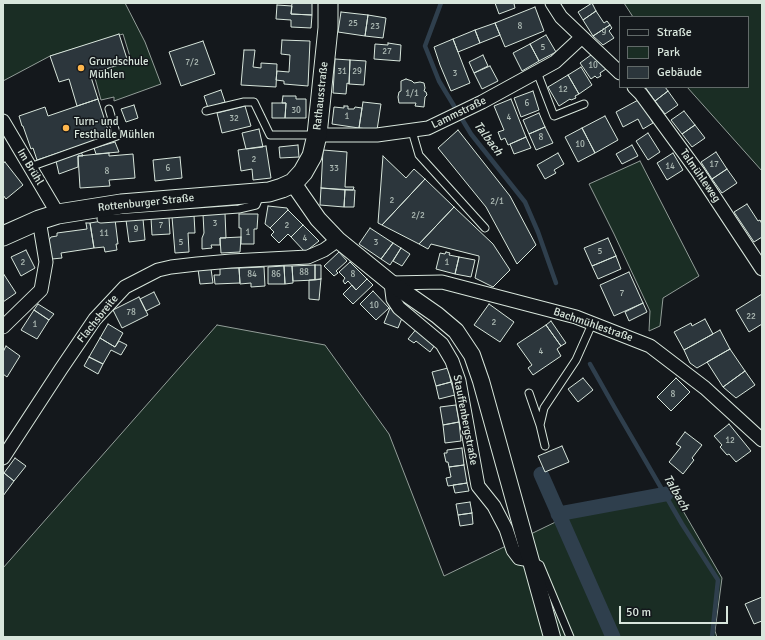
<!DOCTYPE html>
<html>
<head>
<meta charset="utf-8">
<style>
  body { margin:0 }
  #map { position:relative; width:765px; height:640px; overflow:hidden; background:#14181c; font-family:Signika,sans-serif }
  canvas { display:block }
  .frame { position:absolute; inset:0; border:4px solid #d8e6dc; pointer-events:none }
  .legend { position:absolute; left:619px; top:16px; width:130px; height:72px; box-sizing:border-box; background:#14181c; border:1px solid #626a69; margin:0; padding:5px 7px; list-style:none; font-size:12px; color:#d8e6dc }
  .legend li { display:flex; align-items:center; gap:8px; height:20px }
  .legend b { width:20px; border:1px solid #626a69 }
  .scale { position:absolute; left:619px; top:606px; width:109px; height:18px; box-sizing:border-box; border:2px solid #d8e6dc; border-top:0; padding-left:5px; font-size:12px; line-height:14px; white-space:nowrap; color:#d8e6dc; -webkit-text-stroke:3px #14181c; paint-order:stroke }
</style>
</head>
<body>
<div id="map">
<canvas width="765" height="640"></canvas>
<div class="frame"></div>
<ul class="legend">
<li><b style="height:5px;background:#14181c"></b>Straße</li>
<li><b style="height:11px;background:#1a2d24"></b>Park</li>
<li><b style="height:11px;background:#2c363c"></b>Gebäude</li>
</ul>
<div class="scale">50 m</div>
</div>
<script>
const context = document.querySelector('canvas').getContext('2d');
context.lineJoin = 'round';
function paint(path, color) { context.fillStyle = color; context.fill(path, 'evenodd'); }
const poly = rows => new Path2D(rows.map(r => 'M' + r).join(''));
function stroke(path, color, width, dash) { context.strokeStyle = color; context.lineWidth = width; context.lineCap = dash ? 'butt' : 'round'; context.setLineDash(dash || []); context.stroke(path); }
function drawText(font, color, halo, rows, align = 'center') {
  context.font = font + ' Signika,sans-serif'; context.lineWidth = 3; context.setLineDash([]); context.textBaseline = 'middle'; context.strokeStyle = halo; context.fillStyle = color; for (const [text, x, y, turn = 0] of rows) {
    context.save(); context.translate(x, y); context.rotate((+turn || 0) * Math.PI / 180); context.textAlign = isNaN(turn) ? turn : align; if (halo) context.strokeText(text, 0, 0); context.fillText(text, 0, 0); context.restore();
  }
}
const green = poly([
  [3,3,125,3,145,42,161,84,114,101,114,97,101,100,93,71,128,62,131,60,123,34,50,56,3,81,3,3],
  [624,3,762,3,762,171,687,87,748,87,748,17,633,17,624,3],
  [640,161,699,276,663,298,660,326,649,331,650,311,614,234,589,184,640,161],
  [217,325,325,345,389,434,444,576,570,515,671,490,722,578,715,631,717,637,3,637,3,568,217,325]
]);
const stream = poly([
  [441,3,425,46,439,81,471,134,525,202,538,232,556,283],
  [590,364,616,410,682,524,718,580,712,637]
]);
const canal = poly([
  [541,474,613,637],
  [558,514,666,494]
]);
const building = poly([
  [292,3,312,3,312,15,291,14,292,3],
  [495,3,517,3,514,4,515,8,499,14,495,3],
  [592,3,596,11,583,20,578,12,592,3],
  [277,5,292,6,291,14,312,15,311,28,291,27,291,20,276,19,277,5],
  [535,7,544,31,505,47,495,23,535,7],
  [596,11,604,23,607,21,610,25,593,36,583,20,596,11],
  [341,12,368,15,365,36,338,32,341,12],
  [368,15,386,18,383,38,365,36,368,15],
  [495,23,500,35,480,43,475,30,495,23],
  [610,25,612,28,609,31,614,38,603,45,593,36,610,25],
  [475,30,480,43,458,52,453,39,475,30],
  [119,34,128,62,90,74,98,99,77,106,69,79,59,82,50,56,119,34],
  [546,35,556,52,539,61,530,44,546,35],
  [453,39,470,83,451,91,440,65,434,47,453,39],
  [282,40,310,41,308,86,284,84,284,81,276,80,277,71,289,72,290,55,281,54,282,40],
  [203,41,215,74,181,86,169,52,203,41],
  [388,43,401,45,400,61,374,59,375,44,388,45,388,43],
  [530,44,539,61,522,71,513,53,530,44],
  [244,50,255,50,253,67,261,68,261,63,277,64,276,87,241,85,244,50],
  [595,52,606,69,600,73,601,76,597,78,595,76,591,79,580,63,595,52],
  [483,55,488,66,474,73,469,62,483,55],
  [335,59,350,60,349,84,347,83,346,94,333,93,335,59],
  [350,60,366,61,364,85,349,84,350,60],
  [490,66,498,81,482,89,474,73,490,66],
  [581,67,592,85,579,94,568,75,581,67],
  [568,75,579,94,575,96,576,98,571,100,570,99,559,106,548,87,568,75],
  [406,79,412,81,414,83,420,82,424,83,425,88,424,91,426,92,427,95,425,97,424,107,415,106,416,103,399,103,398,97,399,92,401,91,401,81,406,79],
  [645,87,665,87,668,91,655,101,645,87],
  [221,90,225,102,208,108,204,96,221,90],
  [533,91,539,110,521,117,514,98,533,91],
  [668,91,678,105,665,114,655,101,668,91],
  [283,96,296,96,296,99,306,99,306,118,285,118,286,103,282,103,283,96],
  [98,99,108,130,92,136,94,141,37,160,33,148,31,149,23,126,22,126,19,116,45,107,48,116,98,99],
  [511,99,526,137,508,145,505,138,501,140,498,132,504,130,494,106,511,99],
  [640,99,653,123,643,129,638,119,623,127,616,112,640,99],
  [363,102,381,104,377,130,359,128,363,102],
  [272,103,286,103,285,118,272,118,272,103],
  [134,105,138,118,126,122,121,109,134,105],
  [245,106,251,126,222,133,217,113,245,106],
  [344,106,348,106,348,109,354,109,355,107,362,108,359,128,332,124,334,107,344,108,344,106],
  [684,111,695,125,682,134,671,120,684,111],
  [539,113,545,127,529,134,523,120,539,113],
  [605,116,618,140,595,153,582,128,605,116],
  [695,125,705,138,692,147,682,134,695,125],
  [545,127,553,143,536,150,529,134,545,127],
  [582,128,595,153,578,162,565,137,582,128],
  [259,129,263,147,246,149,242,133,259,129],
  [458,130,510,196,536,245,517,264,486,207,438,148,458,130],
  [648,133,660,152,648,160,636,141,648,133],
  [526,137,531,148,514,154,510,144,526,137],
  [115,142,119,152,96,154,94,148,115,142],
  [298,145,299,157,280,158,279,147,298,145],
  [632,145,638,156,622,164,616,154,632,145],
  [266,146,271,178,253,180,252,169,241,171,238,150,266,146],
  [323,150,347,152,345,187,354,187,353,190,321,188,323,150],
  [81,152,83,156,78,156,78,167,59,174,56,161,81,152],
  [716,152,727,169,712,179,701,162,716,152],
  [109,153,109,156,133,154,135,178,109,180,110,186,80,188,78,156,109,153],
  [558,153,564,164,554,170,556,173,545,179,537,165,558,153],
  [673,153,683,170,667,180,657,163,673,153],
  [383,156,406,178,414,169,425,179,382,225,378,223,383,156],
  [180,157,182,178,155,181,153,160,180,157],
  [5,162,23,185,6,199,3,195,3,163,5,162],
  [727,169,737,183,722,193,712,179,727,169],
  [425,179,454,207,419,244,382,225,425,179],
  [321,188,345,190,344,207,320,205,321,188],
  [345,190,355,190,354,207,344,207,345,190],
  [747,204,758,221,760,220,762,224,762,237,754,242,734,212,747,204],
  [268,206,287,208,288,210,270,228,265,224,268,206],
  [454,207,493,244,510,270,493,287,475,278,479,259,479,256,431,244,428,249,419,244,454,207],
  [288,210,303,225,291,237,288,234,279,243,271,235,274,232,270,228,288,210],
  [225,213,226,238,220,238,220,245,211,245,212,248,202,249,202,238,204,233,203,214,225,213],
  [239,214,258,214,257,229,254,229,254,244,241,244,241,228,239,228,239,214],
  [194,215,195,233,188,233,189,252,175,253,172,217,194,215],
  [169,217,170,234,152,235,151,218,169,217],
  [115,219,118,244,116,244,117,250,105,252,104,247,94,248,90,223,115,219],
  [143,219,145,240,129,242,126,220,143,219],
  [86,223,90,223,94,248,61,253,62,258,52,259,49,240,51,237,57,236,57,233,87,229,86,223],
  [303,225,319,241,305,252,291,237,303,225],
  [370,228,393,243,381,259,359,244,370,228],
  [241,237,240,252,221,253,220,238,241,237],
  [608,238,616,256,592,266,584,248,608,238],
  [393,243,401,248,390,265,381,259,393,243],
  [401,248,410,254,402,266,393,261,401,248],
  [26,250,35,268,21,276,11,257,26,250],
  [339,252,347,261,336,271,338,273,334,276,324,266,339,252],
  [446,252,450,253,449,255,459,257,455,274,436,269,440,253,445,254,446,252],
  [616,256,621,269,598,279,592,266,616,256],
  [459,257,475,260,471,277,455,274,459,257],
  [350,262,367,279,356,290,348,281,345,284,343,281,345,278,339,272,350,262],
  [315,265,321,265,321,279,315,280,315,265],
  [315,265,315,280,293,281,292,266,315,265],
  [284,266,292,266,293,283,285,284,284,266],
  [284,266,285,284,268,284,268,267,284,266],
  [264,267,265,286,251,287,251,283,240,284,239,268,264,267],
  [220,268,239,268,240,283,215,284,214,275,220,275,220,268],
  [198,269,211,269,213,283,200,284,198,269],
  [629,272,643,303,614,316,600,285,629,272],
  [3,273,16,293,3,302,3,273],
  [321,279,319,300,309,299,309,280,321,279],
  [367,279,373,285,353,304,343,294,352,285,356,290,367,279],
  [373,291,389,308,376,320,360,304,373,291],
  [154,292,160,304,146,311,140,299,154,292],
  [762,294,762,324,749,332,736,310,762,294],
  [139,297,148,315,122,328,113,310,139,297],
  [643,303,647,312,629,321,625,312,643,303],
  [38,304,54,314,49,320,34,310,38,304],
  [489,304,514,322,500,342,474,325,489,304],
  [390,308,404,313,398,328,384,323,390,308],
  [34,310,49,320,37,339,21,330,34,310],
  [705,319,713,334,684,350,674,332,691,323,692,326,705,319],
  [551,321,566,343,561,346,546,325,551,321],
  [108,324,123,333,115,347,100,338,108,324],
  [546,325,561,346,557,349,561,356,533,375,528,368,532,365,517,344,546,325],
  [418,327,437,342,430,352,416,341,414,343,408,339,418,327],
  [720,330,730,349,697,368,690,363,684,350,720,330],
  [100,338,115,347,119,341,127,345,121,355,111,350,103,364,89,357,100,338],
  [6,346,20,356,7,377,3,374,3,352,6,346],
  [730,349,745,371,723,387,707,362,730,349],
  [89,357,103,364,98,374,84,366,89,357],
  [448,368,451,382,436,386,432,372,448,368],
  [745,371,755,385,736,398,723,387,745,371],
  [583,378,593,390,578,402,568,389,583,378],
  [676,378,690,392,671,411,657,397,676,378],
  [451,382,455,395,439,399,436,386,451,382],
  [456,405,459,422,443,425,440,407,456,405],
  [459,422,461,441,445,443,443,425,459,422],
  [729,424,751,451,736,462,729,454,727,455,720,447,722,445,714,436,729,424],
  [685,432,702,445,692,458,694,460,683,474,669,462,681,447,676,444,685,432],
  [562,446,569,462,545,472,538,456,562,446],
  [462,448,464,465,449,467,448,462,446,462,444,453,447,453,447,450,462,448],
  [15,458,26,466,14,481,4,473,15,458],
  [464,465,467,483,448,486,446,478,451,477,449,467,464,465],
  [4,473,14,481,3,496,3,474,4,473],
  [467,483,469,491,455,493,453,485,467,483],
  [470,502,472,513,458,515,456,504,470,502],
  [472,513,473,524,460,526,458,515,472,513],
  [762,597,762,621,754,624,745,604,762,597]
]);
const service = poly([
  [537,72,554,116,584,104],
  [206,111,244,102,254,102,270,135,316,135],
  [412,131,419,155,485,228],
  [30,167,117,136,109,109],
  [101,219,239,209,256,205,260,195],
  [529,393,540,425],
  [545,446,540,425,544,408,576,360,592,324],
  [534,562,540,565,570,637]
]);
const minor = poly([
  [552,3,561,17,582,37,620,73],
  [634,87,641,94,698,172,762,269],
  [3,121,58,214],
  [317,135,377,135,428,128,482,102,555,62,582,37],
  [3,327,41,290,46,262,39,220],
  [3,458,61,369,95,319,125,287,158,270,171,267,197,264,231,261,308,257,324,250,338,240],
  [530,560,519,558,513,550,506,529,494,506,478,486,459,381,452,361,442,344,399,308,393,299,391,283,442,282,576,317,650,346,705,388,762,440]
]);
const tertiary = poly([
  [293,183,318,219,338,240,391,283,437,315,456,331,472,355,481,381,552,637]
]);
const secondary = poly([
  [3,236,39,220,58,214,121,204,269,192,282,188,293,183,303,172,312,156,317,135,328,28,328,3]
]);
const markers = [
  [81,68,4,"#ffb74d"],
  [66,128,4,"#ffb74d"]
];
const numberNames = [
  ["25",353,24],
  ["23",375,27],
  ["8",520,27],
  ["9",604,33],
  ["5",543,48],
  ["27",387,52],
  ["7/2",192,63],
  ["10",593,66],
  ["31",342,72],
  ["29",357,72],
  ["3",455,74],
  ["12",563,90],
  ["1/1",412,94],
  ["6",527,104],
  ["30",296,111],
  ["1",347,117],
  ["4",509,118],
  ["32",234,119],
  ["8",541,138],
  ["10",580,145],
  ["2",254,160],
  ["17",714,165],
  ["14",670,167],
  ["6",168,169],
  ["33",334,169],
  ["8",107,172],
  ["2",392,201],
  ["2/1",497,202],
  ["2/2",418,216],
  ["3",215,224],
  ["7",161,226],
  ["2",287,226],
  ["9",136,230],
  ["1",248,233],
  ["11",104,234],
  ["4",305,239],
  ["5",181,243],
  ["3",376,243],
  ["5",600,252],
  ["2",23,263],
  ["1",447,263],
  ["88",304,273],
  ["84",252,275],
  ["86",276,275],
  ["8",353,275],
  ["7",622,294],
  ["10",374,306],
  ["78",131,313],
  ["22",751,317],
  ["2",494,323],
  ["1",35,325],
  ["4",541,352],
  ["8",673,395],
  ["12",730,441]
];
const poiNames = [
  ["Grundschule",89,62],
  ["Mühlen",89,75],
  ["Turn- und",74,122],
  ["Festhalle Mühlen",74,135]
];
const streetNames = [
  ["Rathausstraße",321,96,-84],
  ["Lammstraße",459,113,-26],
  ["Im Brühl",30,167,59],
  ["Talmühleweg",700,176,55],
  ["Rottenburger Straße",146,203,-6],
  ["Flachsbreite",98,319,-51],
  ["Bachmühlestraße",593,325,19],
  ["Stauffenbergstraße",465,420,79]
];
const waterNames = [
  ["Talbach",488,139,53],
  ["Talbach",676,493,60]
];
paint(green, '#1a2d24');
stroke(green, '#939e99', 1);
stroke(stream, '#2f3f4d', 4.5);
stroke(canal, '#2f3f4d', 15);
paint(building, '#2c363c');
stroke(building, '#d8e6dc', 1);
stroke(service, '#d8e6dc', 9);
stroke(minor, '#d8e6dc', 15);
stroke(tertiary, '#d8e6dc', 18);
stroke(secondary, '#d8e6dc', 21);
stroke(service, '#14181c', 7);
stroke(minor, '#14181c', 13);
stroke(tertiary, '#14181c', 16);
stroke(secondary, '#14181c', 19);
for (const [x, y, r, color] of markers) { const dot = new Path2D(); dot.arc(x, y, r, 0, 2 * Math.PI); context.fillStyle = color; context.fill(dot); stroke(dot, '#14181c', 1.5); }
drawText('9px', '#adbab4', null, numberNames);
drawText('11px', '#d8e6dc', '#14181c', poiNames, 'left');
drawText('11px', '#d8e6dc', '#14181c', streetNames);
drawText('italic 12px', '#d8e6dc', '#14181c', waterNames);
</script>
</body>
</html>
